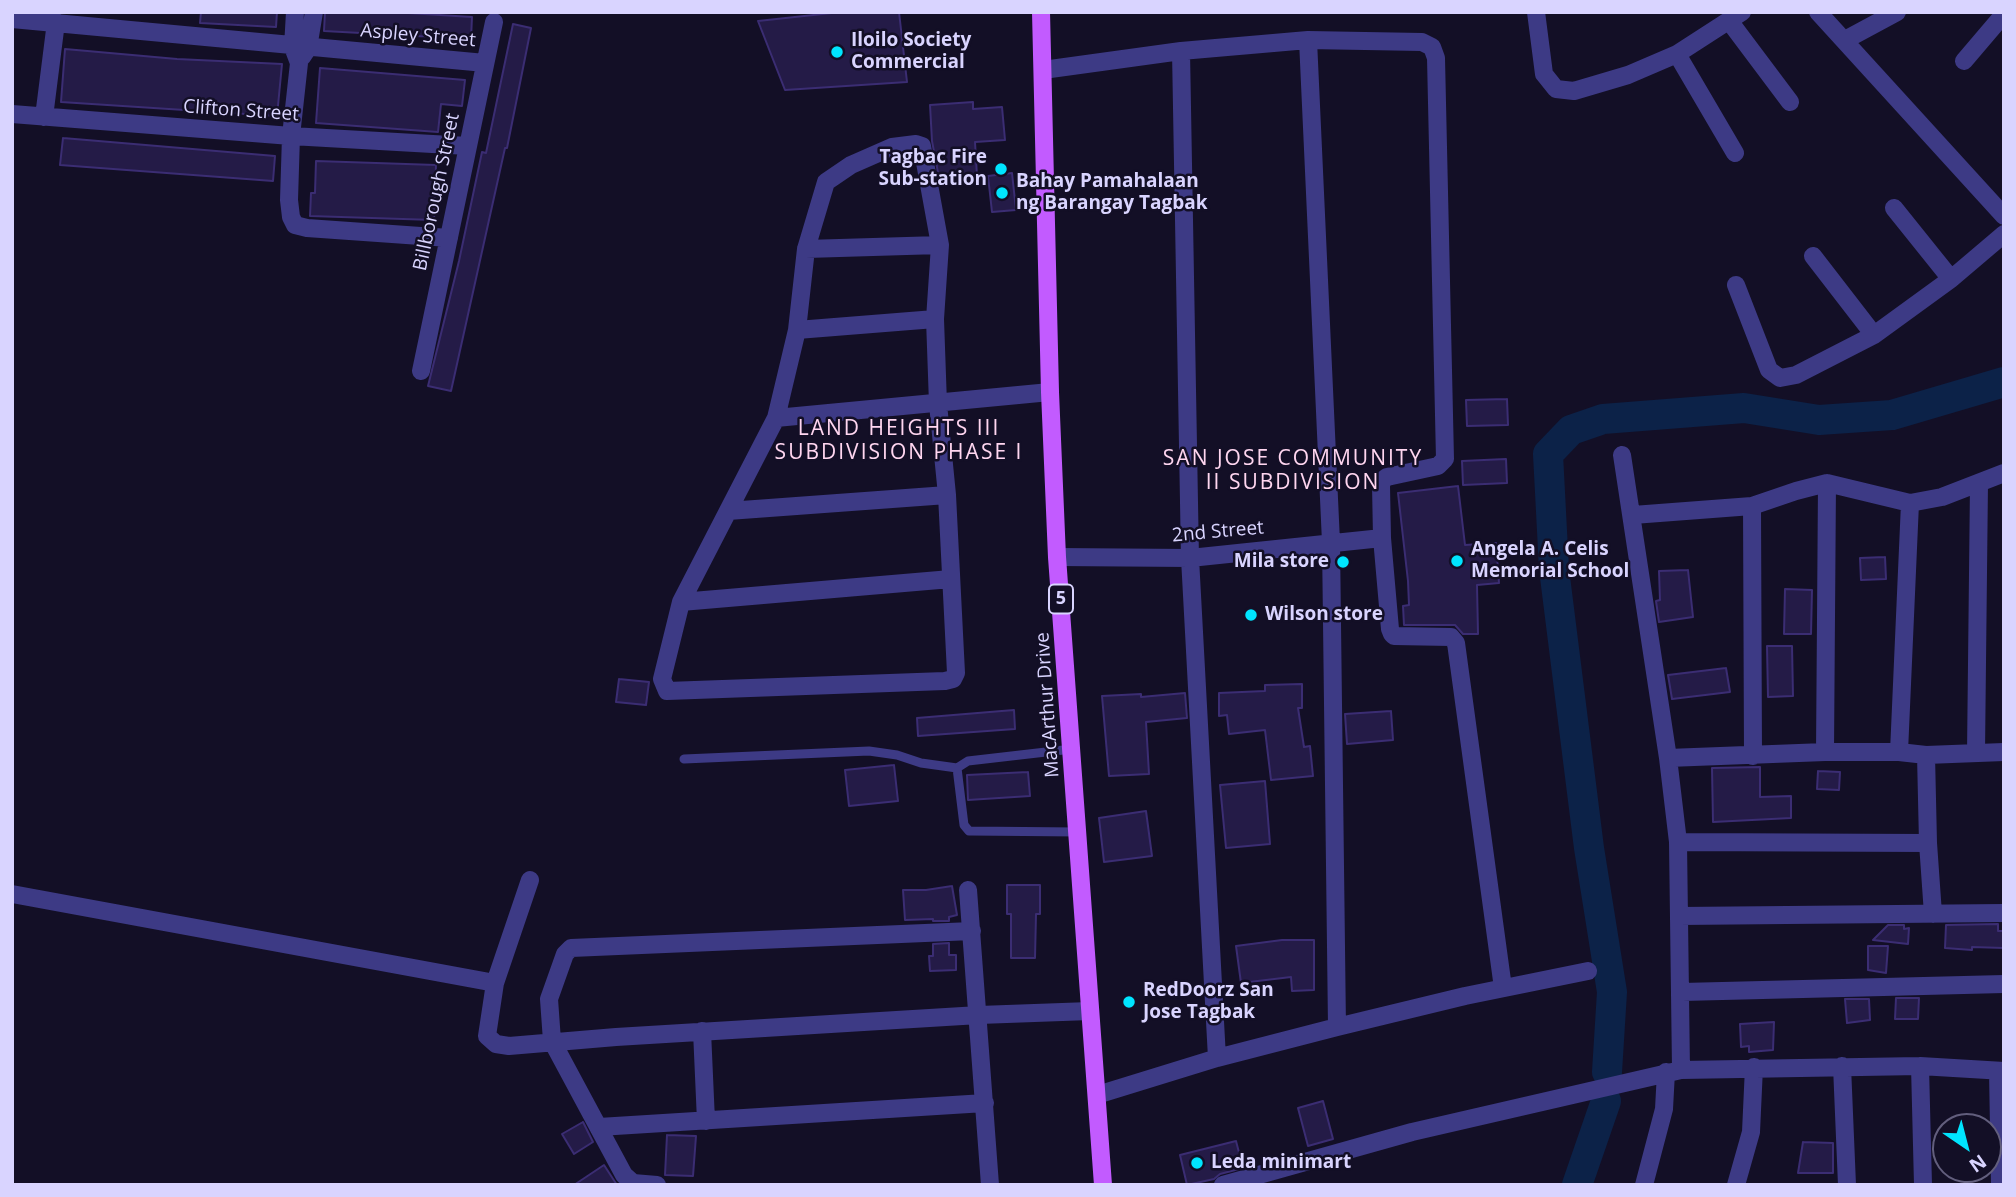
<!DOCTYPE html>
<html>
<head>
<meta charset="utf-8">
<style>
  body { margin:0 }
  #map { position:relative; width:2016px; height:1197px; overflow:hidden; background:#130f26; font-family:"Open Sans",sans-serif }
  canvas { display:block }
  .frame { position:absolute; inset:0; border:14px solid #d9d4ff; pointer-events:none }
  .north { position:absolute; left:1932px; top:1113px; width:70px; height:70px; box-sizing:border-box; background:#130f26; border:2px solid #625e7d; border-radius:50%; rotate:145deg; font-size:19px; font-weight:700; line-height:28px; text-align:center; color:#d9d4ff }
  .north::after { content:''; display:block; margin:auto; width:24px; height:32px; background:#00e5ff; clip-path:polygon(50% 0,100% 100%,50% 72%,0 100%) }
</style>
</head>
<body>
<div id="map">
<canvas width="2016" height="1197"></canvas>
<div class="frame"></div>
<div class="north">N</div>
</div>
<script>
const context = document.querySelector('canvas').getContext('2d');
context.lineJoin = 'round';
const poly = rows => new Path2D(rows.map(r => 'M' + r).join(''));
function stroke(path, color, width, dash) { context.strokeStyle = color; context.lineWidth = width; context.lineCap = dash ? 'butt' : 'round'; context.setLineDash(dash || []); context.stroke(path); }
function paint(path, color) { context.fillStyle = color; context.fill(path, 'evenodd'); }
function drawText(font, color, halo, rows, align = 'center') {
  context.font = font + ' "Open Sans",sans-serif'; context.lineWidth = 5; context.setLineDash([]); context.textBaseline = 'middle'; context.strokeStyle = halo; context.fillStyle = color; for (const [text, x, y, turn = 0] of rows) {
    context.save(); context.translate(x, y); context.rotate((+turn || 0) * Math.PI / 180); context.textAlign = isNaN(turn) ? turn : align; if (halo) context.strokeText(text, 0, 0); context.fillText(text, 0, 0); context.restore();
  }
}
const river = poly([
  [1607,1072,1612,992,1589,848,1554,569,1548,454,1571,430,1603,419,1744,408,1819,420,1892,415,2004,382],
  [1577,1185,1606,1101]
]);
const building = poly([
  [201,12,277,12,276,27,200,23,201,12],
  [325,12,392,12,472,17,471,39,324,31,325,12],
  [841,12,899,12,907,82,785,90,758,21,841,12],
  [513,24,531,28,507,148,505,148,451,391,428,386,459,261,482,152,486,153,513,24],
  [65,49,177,59,282,64,277,116,61,102,65,49],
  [320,68,465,80,462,106,441,104,438,132,316,123,320,68],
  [973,102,973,109,1002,107,1005,140,975,142,977,176,939,178,932,141,930,105,973,102],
  [63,138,275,156,273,181,60,165,63,138],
  [316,161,436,165,434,220,310,216,311,193,315,193,316,161],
  [1012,173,1016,210,992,212,988,176,1012,173],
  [1507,399,1508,425,1467,426,1466,400,1507,399],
  [1506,459,1507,483,1463,485,1462,461,1506,459],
  [1458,486,1465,545,1496,543,1499,583,1477,585,1478,634,1463,634,1455,625,1404,625,1403,606,1409,605,1408,581,1398,493,1458,486],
  [1885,557,1886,579,1861,580,1860,558,1885,557],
  [1688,570,1693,617,1659,622,1656,601,1660,600,1659,571,1688,570],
  [1785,589,1812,590,1811,634,1784,634,1785,589],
  [1767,646,1792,646,1793,696,1768,697,1767,646],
  [1726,668,1730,692,1672,699,1668,675,1726,668],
  [619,679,649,682,646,705,616,702,619,679],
  [1302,684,1302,708,1298,708,1304,747,1310,746,1313,776,1271,780,1265,730,1229,734,1227,715,1219,716,1219,693,1265,691,1265,685,1302,684],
  [1185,693,1187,718,1146,722,1149,774,1109,776,1102,696,1141,694,1141,697,1185,693],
  [1014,710,1015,729,918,736,917,718,1014,710],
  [1391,711,1393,740,1347,744,1345,714,1391,711],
  [894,765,898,801,849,806,845,770,894,765],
  [1760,767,1760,797,1791,796,1791,818,1713,822,1712,768,1760,767],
  [1818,771,1840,772,1839,790,1817,789,1818,771],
  [1028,772,1030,796,968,800,967,775,1028,772],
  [1265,781,1270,844,1226,848,1220,785,1265,781],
  [1146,811,1152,856,1104,862,1099,818,1146,811],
  [1007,885,1040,885,1040,914,1036,914,1035,958,1011,958,1011,914,1007,914,1007,885],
  [952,886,957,915,949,917,949,921,933,921,933,919,905,920,903,890,926,890,952,886],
  [1998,924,1998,931,2004,931,2004,948,1972,947,1972,950,1945,948,1946,925,1998,924],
  [1888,925,1904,925,1904,929,1909,928,1908,944,1873,940,1888,925],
  [1282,940,1314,940,1314,990,1292,991,1291,977,1241,983,1236,946,1282,940],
  [949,943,949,955,956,955,956,970,930,971,929,956,933,956,933,944,949,943],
  [1868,946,1888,946,1886,973,1868,970,1868,946],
  [1896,998,1919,998,1918,1019,1895,1019,1896,998],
  [1845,999,1869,999,1870,1020,1847,1023,1845,999],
  [1774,1022,1773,1050,1749,1052,1749,1046,1741,1047,1740,1024,1774,1022],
  [1323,1101,1333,1139,1308,1146,1298,1108,1323,1101],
  [583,1122,593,1142,574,1154,562,1134,583,1122],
  [667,1135,696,1136,693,1176,665,1175,667,1135],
  [1236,1141,1243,1168,1220,1174,1214,1179,1187,1185,1180,1155,1236,1141],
  [1803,1142,1833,1143,1833,1173,1798,1173,1803,1142],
  [604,1165,617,1185,574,1185,604,1165]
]);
const lane = poly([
  [1072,749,968,761,957,768,964,825,969,831,1078,832],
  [684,759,869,751,897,755,921,763,957,768]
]);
const street = poly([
  [295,12,293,47,299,63,291,136,289,200,291,217,295,225,307,228,449,238],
  [1536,12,1544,74,1556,89,1574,91,1628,75,1677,54,1742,12],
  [1818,12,2004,216],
  [12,19,485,63],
  [1730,22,1790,102],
  [1308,40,1331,542,1337,1027],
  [1845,40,1897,12],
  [1181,51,1190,558,1217,1058],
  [1677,54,1735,153],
  [302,57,308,48,314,12],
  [1964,61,2004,14],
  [1043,70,1181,51,1308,40,1422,42,1432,47,1436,58,1445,459,1438,466,1387,477,1383,480,1381,485,1382,538,1390,629,1392,634,1394,636,1451,637,1456,643,1503,988],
  [12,114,291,136,468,146],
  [44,117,56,22],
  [916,144,922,146,940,245,935,319,938,404,947,495,956,673,953,679,945,681,667,691,662,679,681,602,776,418,797,330,806,249,826,182,851,165,892,147,916,144],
  [1894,208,1951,279],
  [806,249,940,245],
  [1813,256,1874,335],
  [1736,285,1769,370,1780,378,1796,375,1874,335,1951,279,2004,234],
  [797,330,935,319],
  [421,371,494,22],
  [776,418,1050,392],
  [1622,455,1668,758],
  [1752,506,1753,756],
  [728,511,947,495],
  [1633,515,1752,506,1796,491,1827,483,1910,503,1942,497,2004,473],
  [1057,557,1190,558,1382,538],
  [681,602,951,579],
  [1825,752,1827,483],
  [1899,752,1910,503],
  [1976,753,1979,483],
  [1926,755,1928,843,1933,914],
  [1678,842,1928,843],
  [968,890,990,1185],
  [12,894,495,983,487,1036,496,1044,509,1046,616,1037,979,1015,1090,1011],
  [1679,916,2004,913],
  [495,983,530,880],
  [1682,992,2004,984],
  [702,1031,706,1121],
  [1842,1066,1847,1185],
  [1920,1066,1923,1185],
  [1681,1070,1678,842,1668,758,1825,752,1899,752,1926,755,2004,752],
  [1998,1071,2000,1185],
  [1097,1095,1217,1058,1337,1027,1465,996,1588,971],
  [599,1127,985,1103],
  [657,1185,633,1183,624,1175,552,1041,549,999,565,954,571,948,972,931],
  [1223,1185,1412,1132,1681,1070,1920,1066,2004,1071],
  [1644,1185,1664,1109,1666,1072],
  [1736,1185,1751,1132,1754,1067]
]);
const primary = poly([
  [1041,12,1050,392,1057,557,1103,1185]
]);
const markers = [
  [837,52,7,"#00e5ff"],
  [1001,169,7,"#00e5ff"],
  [1002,193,7,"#00e5ff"],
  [1457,561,7,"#00e5ff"],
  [1343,562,7,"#00e5ff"],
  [1251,615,7,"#00e5ff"],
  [1129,1002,7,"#00e5ff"],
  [1197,1163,7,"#00e5ff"]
];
const shields = [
  [1061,599,24]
];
const shieldNames = [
  ["5",1061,599]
];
const streetNames = [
  ["Aspley Street",418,36,5],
  ["Clifton Street",241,111,4],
  ["Billborough Street",437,192,-78],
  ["2nd Street",1218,532,-5],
  ["MacArthur Drive",1048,705,-94]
];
const poiNames = [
  ["Iloilo Society",851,41],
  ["Commercial",851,63],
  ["Tagbac Fire",987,158,"right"],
  ["Sub-station",987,180,"right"],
  ["Bahay Pamahalaan",1016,182],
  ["ng Barangay Tagbak",1016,204],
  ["Angela A. Celis",1471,550],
  ["Memorial School",1471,572],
  ["Mila store",1329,562,"right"],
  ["Wilson store",1265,615],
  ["RedDoorz San",1143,991],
  ["Jose Tagbak",1143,1013],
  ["Leda minimart",1211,1163]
];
const neighbourhoodNames = [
  ["LAND HEIGHTS III",899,429],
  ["SUBDIVISION PHASE I",899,453],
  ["SAN JOSE COMMUNITY",1293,459],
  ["II SUBDIVISION",1293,483]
];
stroke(river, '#0c2248', 30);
paint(building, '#241b47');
stroke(building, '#3b2d73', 2);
stroke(lane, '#3d3a85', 9);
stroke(street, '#3d3a85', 18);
stroke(primary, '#c25bff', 18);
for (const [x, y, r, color] of markers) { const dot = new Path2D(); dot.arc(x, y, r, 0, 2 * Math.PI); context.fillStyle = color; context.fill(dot); stroke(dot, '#130f26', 2.5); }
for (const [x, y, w] of shields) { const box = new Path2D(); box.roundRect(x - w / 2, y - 14.5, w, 29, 5); context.fillStyle = '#130f26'; context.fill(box); stroke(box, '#d9d4ff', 2); }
drawText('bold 18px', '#d9d4ff', null, shieldNames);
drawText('19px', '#d9d4ff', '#130f26', streetNames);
drawText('bold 19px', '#d9d4ff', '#130f26', poiNames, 'left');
context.letterSpacing = '2px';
drawText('21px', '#ffd6f0', '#130f26', neighbourhoodNames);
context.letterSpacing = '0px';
</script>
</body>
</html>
